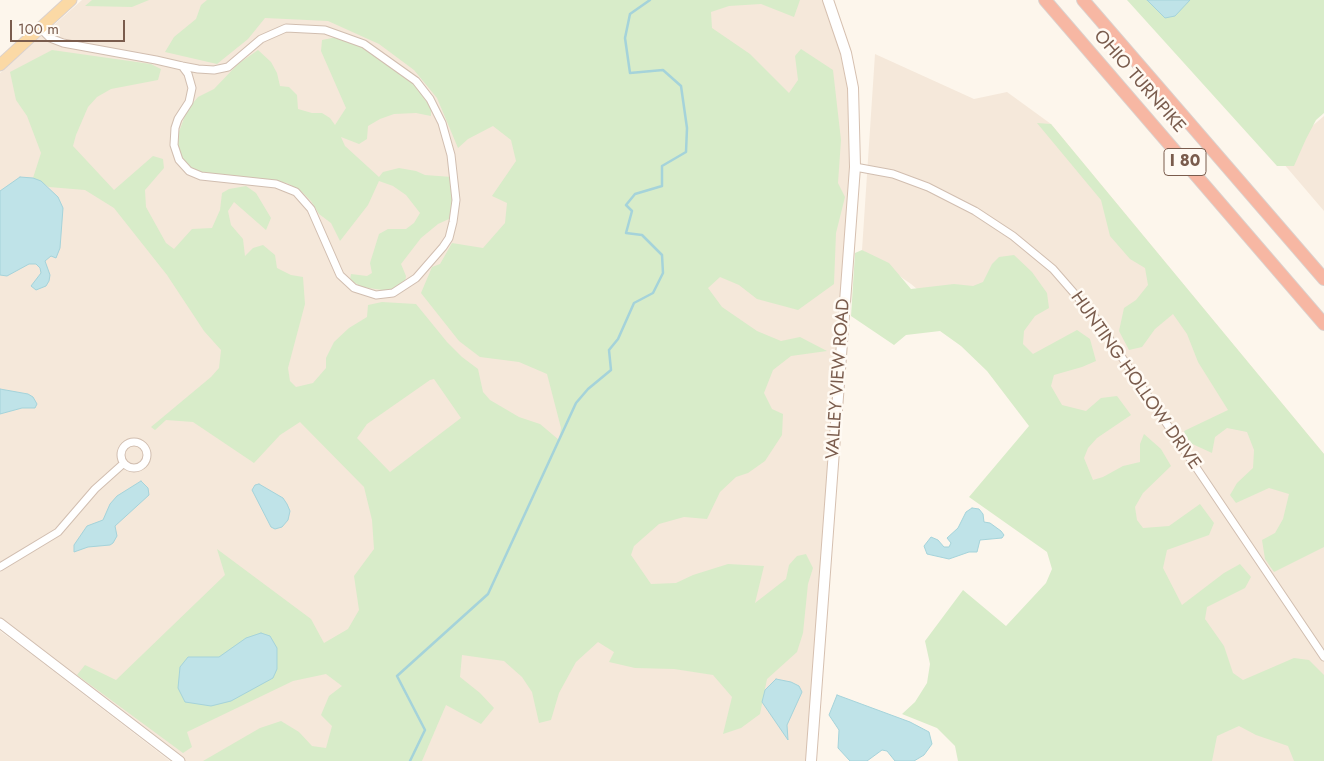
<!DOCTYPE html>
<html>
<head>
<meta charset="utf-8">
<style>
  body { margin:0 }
  #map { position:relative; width:1324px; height:761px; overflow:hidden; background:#fdf6ec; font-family:Jost,sans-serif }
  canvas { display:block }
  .scale { position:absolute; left:10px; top:20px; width:115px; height:22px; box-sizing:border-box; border:2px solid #7a5c4d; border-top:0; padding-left:6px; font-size:15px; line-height:18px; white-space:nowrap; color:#7a5c4d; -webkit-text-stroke:4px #fffaf3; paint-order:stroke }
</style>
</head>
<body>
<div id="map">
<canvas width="1324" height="761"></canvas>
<div class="scale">100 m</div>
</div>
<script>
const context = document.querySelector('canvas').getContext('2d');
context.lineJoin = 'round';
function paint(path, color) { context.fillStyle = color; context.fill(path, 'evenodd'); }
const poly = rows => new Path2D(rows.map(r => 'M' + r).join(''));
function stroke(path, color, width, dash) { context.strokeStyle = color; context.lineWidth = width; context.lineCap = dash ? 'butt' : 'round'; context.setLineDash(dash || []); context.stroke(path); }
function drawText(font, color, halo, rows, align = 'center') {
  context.font = font + ' Jost,sans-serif'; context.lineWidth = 5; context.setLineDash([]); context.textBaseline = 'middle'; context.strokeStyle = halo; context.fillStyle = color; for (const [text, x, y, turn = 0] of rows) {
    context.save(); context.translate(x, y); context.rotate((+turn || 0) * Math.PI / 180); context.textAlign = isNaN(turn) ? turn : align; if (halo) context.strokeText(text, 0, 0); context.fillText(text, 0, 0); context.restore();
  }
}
const residential = poly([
  [82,0,828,0,838,24,855,119,811,761,180,761,0,623,0,73],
  [875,54,974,99,1007,92,1051,124,1324,454,1324,761,1148,761,1227,685,994,353,911,284,862,250],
  [1324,116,1324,211,1277,156],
  [0,631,22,647,170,761,0,761]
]);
const green = poly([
  [92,0,149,0,132,7,85,6],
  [207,0,800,0,794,17,761,4,729,6,711,12,712,28,750,54,789,93,798,80,795,56,801,49,833,70,841,140,838,183,845,197,836,233,834,284,798,310,757,299,739,285,720,277,708,288,722,307,757,331,781,341,800,337,827,351,791,356,773,370,764,393,772,409,783,414,782,435,765,461,748,473,736,477,720,492,707,519,684,517,659,524,634,546,631,555,651,584,676,583,693,575,728,564,764,566,755,603,786,579,789,565,797,556,806,554,813,568,808,584,803,633,797,652,767,679,760,714,741,728,723,734,732,697,713,675,674,669,635,668,609,662,614,652,598,642,576,662,559,693,551,720,539,723,532,692,522,677,504,661,462,655,460,677,480,693,494,708,481,724,446,705,422,761,203,761,260,728,281,721,299,732,312,746,326,748,332,726,321,715,329,696,342,686,326,674,293,681,187,732,192,747,183,753,77,675,85,665,116,680,225,575,217,549,311,619,324,643,348,629,359,610,354,576,374,549,372,520,364,487,300,422,280,435,254,463,193,422,166,420,155,430,151,427,211,377,219,368,221,350,204,331,167,275,114,208,85,190,49,187,33,178,41,153,27,116,16,100,10,72,52,50,151,64,161,69,158,80,111,89,97,97,88,107,76,135,73,146,114,190,153,156,163,159,164,168,145,190,146,207,166,243,174,249,192,229,212,228,220,210,222,193,229,189,246,186,256,193,271,218,266,230,234,202,228,211,231,225,243,239,245,256,253,248,263,245,275,255,277,268,291,275,303,277,305,304,288,368,290,381,296,387,313,383,326,368,326,358,334,342,349,328,367,317,368,305,382,302,416,304,447,342,462,357,478,369,483,392,490,400,519,417,540,424,559,440,561,428,547,374,519,362,480,357,459,341,421,293,432,267,440,264,452,243,483,248,505,223,507,203,492,196,516,161,511,140,493,126,468,139,458,148,437,98,414,70,379,44,328,21,265,18,248,39,217,64,165,52,174,37,196,19,201,5],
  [434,379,461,418,390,472,357,438,367,424,430,380],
  [1127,0,1324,0,1324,113,1316,120,1306,139,1294,166,1277,166],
  [337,37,361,45,405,76,416,86,431,108,431,116,416,113,394,114,380,119,368,126,367,139,359,144,341,137,345,146,379,177,383,172,399,168,416,171,425,175,452,177,454,195,449,219,438,224,421,238,401,264,406,276,405,283,389,291,362,287,350,280,351,274,367,276,372,273,370,263,379,234,388,229,406,229,414,223,420,213,406,195,393,186,379,181,368,205,340,241,331,223,319,214,311,201,301,191,287,183,198,173,186,163,178,151,176,140,187,110,198,97,214,89,238,64,258,50,271,62,277,73,280,86,289,87,297,95,298,109,312,113,322,113,330,118,335,125,346,108,321,51,322,40],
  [1037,123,1051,124,1324,454,1324,547,1274,572,1265,559,1262,540,1275,533,1283,519,1289,494,1269,488,1236,503,1230,495,1237,483,1253,468,1254,450,1247,432,1227,428,1215,437,1212,453,1188,442,1184,431,1228,410,1198,362,1187,334,1173,314,1155,329,1142,347,1129,350,1119,331,1124,308,1136,300,1148,285,1145,268,1130,259,1110,236,1101,200],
  [862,250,889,263,911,289,954,284,973,286,983,282,992,264,999,257,1014,255,1032,272,1047,293,1049,308,1035,316,1024,331,1023,344,1033,354,1077,330,1090,339,1096,361,1082,367,1054,375,1051,386,1062,405,1086,411,1101,398,1117,396,1131,415,1097,438,1088,448,1084,458,1093,480,1103,477,1123,466,1140,462,1140,444,1144,434,1161,449,1171,466,1143,493,1135,507,1137,520,1143,528,1169,526,1200,504,1214,523,1209,535,1167,550,1163,568,1182,605,1224,573,1240,564,1251,577,1245,588,1207,607,1205,619,1224,646,1233,673,1243,680,1294,658,1309,660,1324,675,1324,761,1294,761,1288,746,1256,735,1239,726,1217,736,1212,761,958,761,955,746,937,728,902,714,915,702,927,683,930,664,925,641,963,590,1006,626,1046,583,1052,569,1047,552,969,497,1029,426,987,371,961,346,940,331,906,335,894,345,851,316,855,253]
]);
const water = poly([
  [1147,0,1190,0,1175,16,1165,18,1147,0],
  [20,177,33,178,41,181,58,197,63,208,60,248,56,258,51,256,45,261,50,275,49,281,46,286,36,290,31,286,41,273,40,268,36,264,29,264,7,276,0,275,0,191,20,177],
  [0,389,28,394,33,397,37,404,35,408,22,408,0,414,0,389],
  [141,481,148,488,149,495,115,526,117,536,113,543,110,545,88,547,74,552,74,545,87,526,103,520,110,504,117,496,141,481],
  [259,484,283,498,287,504,290,511,288,520,282,527,275,529,271,527,252,490,255,485,259,484],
  [972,508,979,509,983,514,984,522,990,523,1001,531,1004,535,1002,538,980,540,977,552,969,552,949,559,927,554,924,546,931,537,938,540,944,547,949,547,951,543,947,538,958,528,966,512,972,508],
  [261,633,270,636,277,648,277,669,273,678,231,701,211,706,185,702,178,688,180,667,188,657,219,657,246,638,261,633],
  [776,679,791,682,799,686,802,692,787,725,788,740,762,702,765,690,776,679],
  [837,695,910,722,929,732,932,744,924,755,914,761,895,761,887,751,882,750,867,761,850,761,838,748,839,730,829,715,837,695]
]);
const stream = poly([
  [410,761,425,730,397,676,488,594,576,403,588,389,611,370,609,350,618,339,634,303,653,293,663,273,662,255,642,235,626,233,632,211,626,205,635,194,662,186,662,166,686,152,687,128,681,86,663,70,630,73,625,38,630,14,650,0]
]);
const minor = poly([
  [41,29,50,38,63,43,156,60,182,66,198,69,214,70,228,67,261,39,286,28,325,30,364,44,416,81,430,99,442,123,451,155,456,200,453,222,449,238,443,247,416,278,393,293,376,295,354,288,340,275,311,209,296,192,276,184,201,176,189,171,179,160,174,145,175,128,178,119,189,102,192,88,188,74,182,66],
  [855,167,893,174,928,187,975,211,1013,236,1053,269,1094,316,1324,657],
  '121 455a13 13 0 1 1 26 0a13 13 0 1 1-26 0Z',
  [0,567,58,532,95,489,124,463]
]);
const tertiary = poly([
  [0,623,180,761]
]);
const secondary = poly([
  [811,761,855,167,853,88,846,53,828,0]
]);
const primary = poly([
  [0,65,71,0]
]);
const motorway = poly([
  [1045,0,1324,324],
  [1083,0,1324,279]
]);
const shields = [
  [1185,162,42]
];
const shieldNames = [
  ["I 80",1185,162]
];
const streetNames = [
  ["OHIO TURNPIKE",1139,82,49],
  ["VALLEY VIEW ROAD",839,379,-86],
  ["HUNTING HOLLOW DRIVE",1135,381,55]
];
paint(residential, '#f5e8da');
paint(green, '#d8ecc9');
paint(water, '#bfe3e8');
stroke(water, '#a5d3da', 1);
stroke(stream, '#a5d3da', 2.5);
stroke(minor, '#d1beb0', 9);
stroke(tertiary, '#d1beb0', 11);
stroke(secondary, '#d6c0b0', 12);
stroke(primary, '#dad1cd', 13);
stroke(motorway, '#dad1cd', 14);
stroke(minor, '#fff', 7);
stroke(tertiary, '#fff', 9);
stroke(secondary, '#fff', 10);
stroke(primary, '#fbd9a5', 11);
stroke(motorway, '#f7b7a3', 12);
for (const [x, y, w] of shields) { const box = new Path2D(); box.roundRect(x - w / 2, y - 13.5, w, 27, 4); context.fillStyle = '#fffaf3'; context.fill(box); stroke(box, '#7a5c4d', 1); }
drawText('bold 16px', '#7a5c4d', null, shieldNames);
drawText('18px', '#7a5c4d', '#fffaf3', streetNames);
</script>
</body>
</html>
